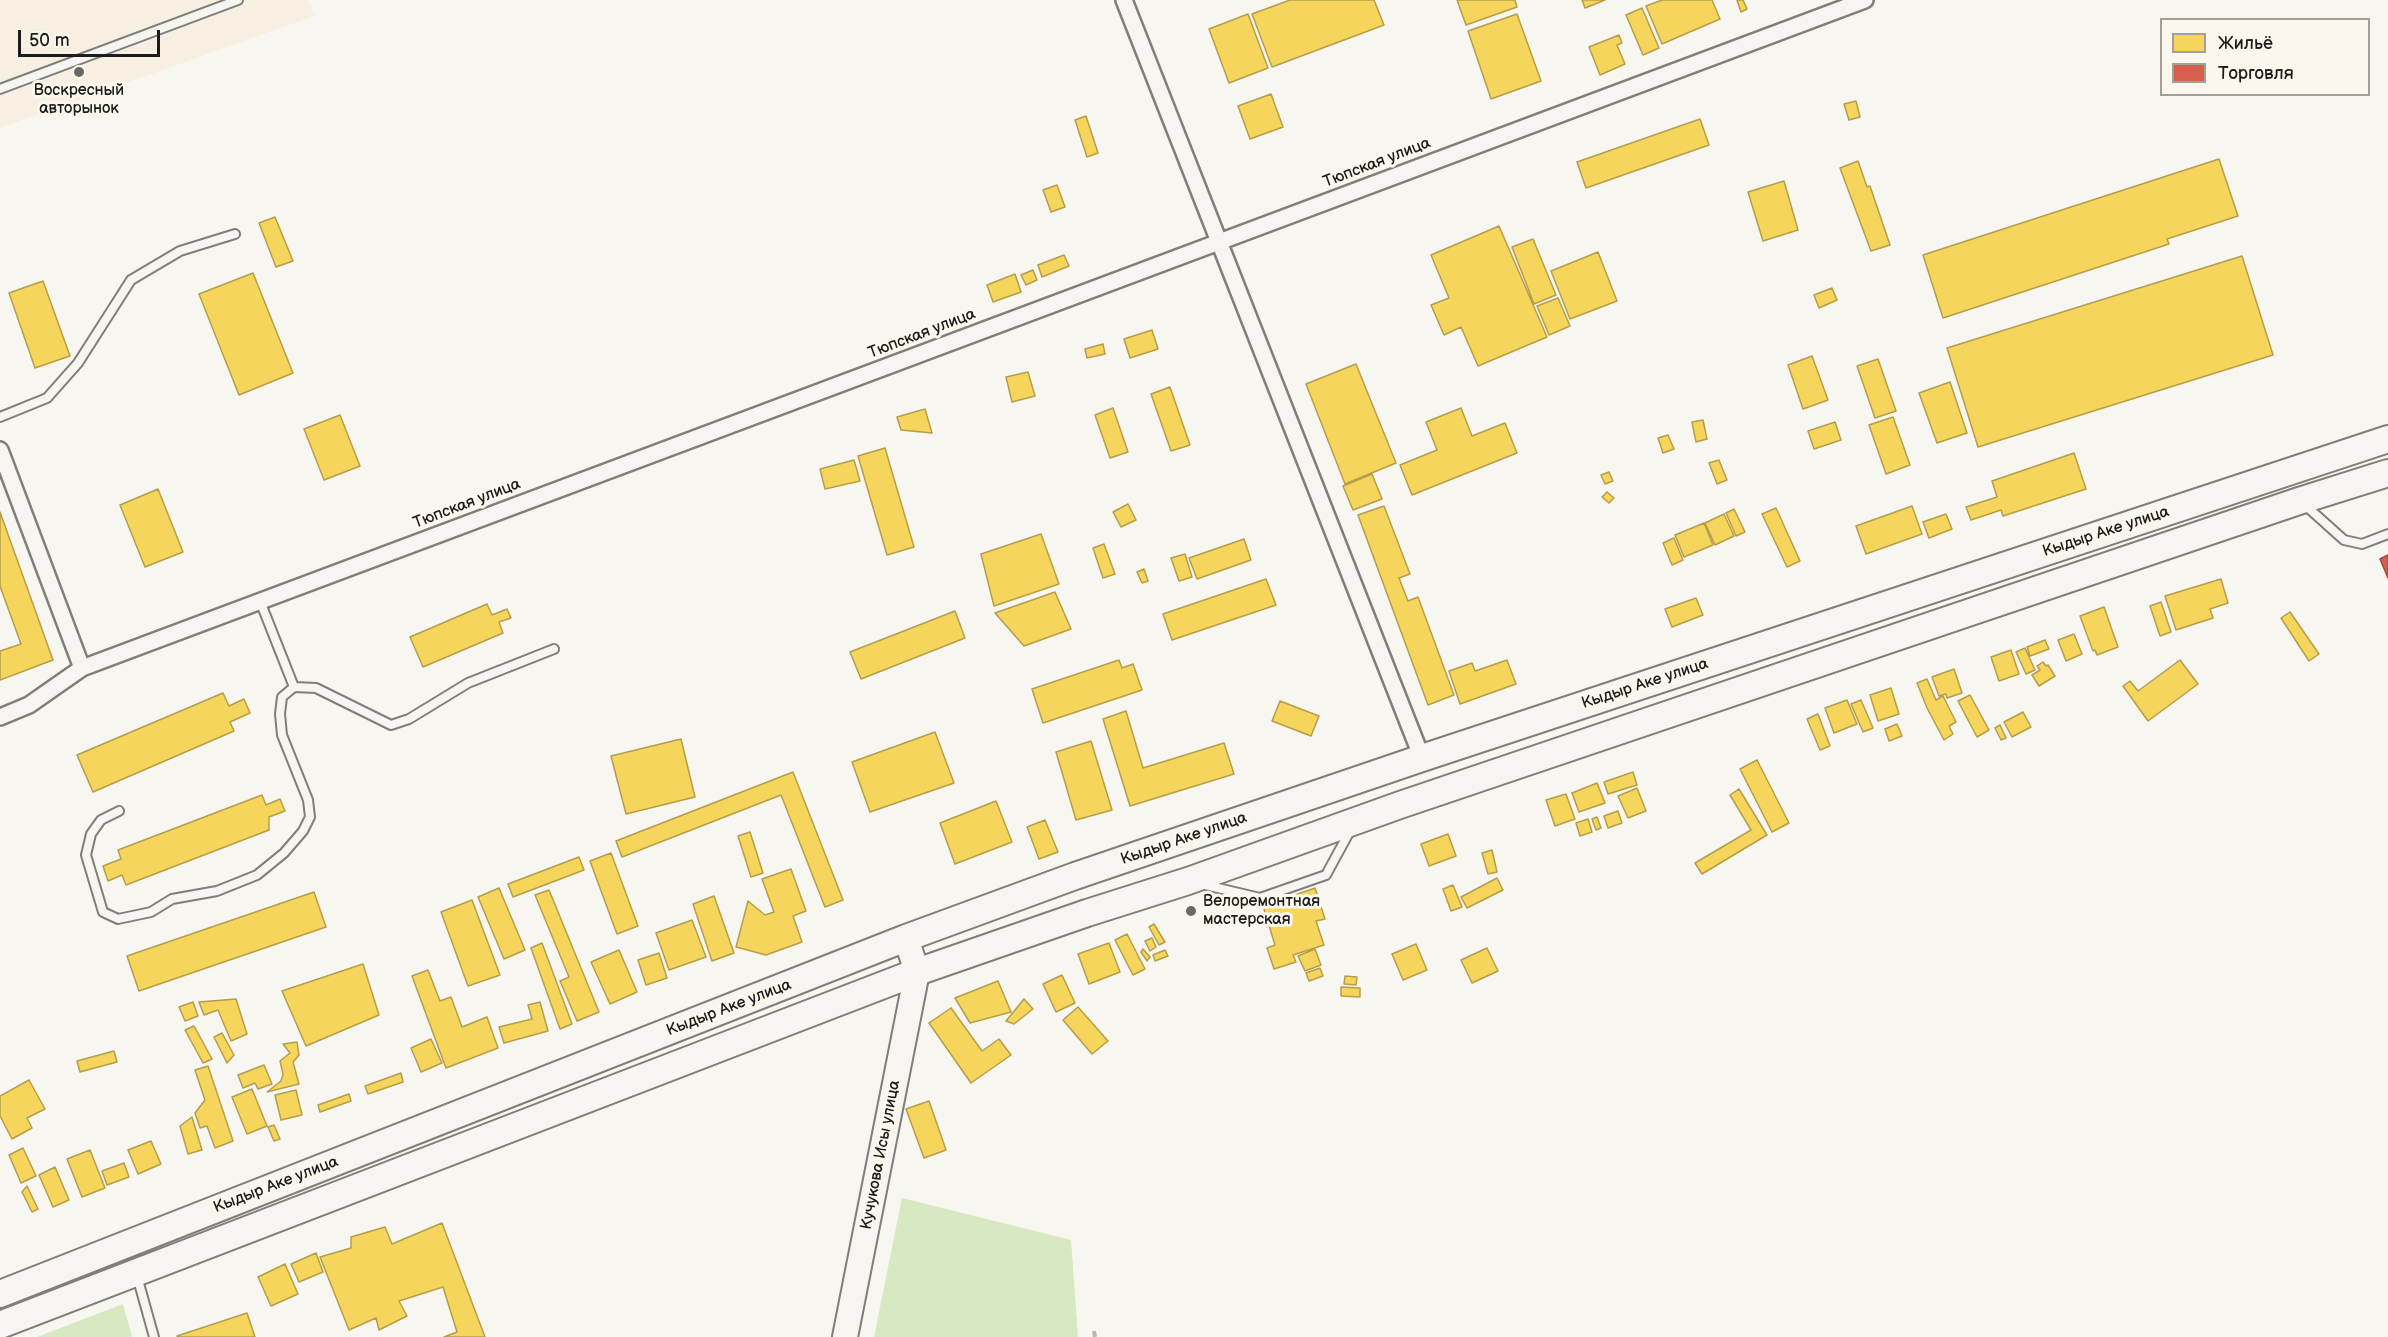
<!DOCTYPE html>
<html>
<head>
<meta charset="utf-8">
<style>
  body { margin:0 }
  #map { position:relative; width:2388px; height:1337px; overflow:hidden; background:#f8f6f0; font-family:"Balsamiq Sans",sans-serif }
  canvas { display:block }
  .legend { position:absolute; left:2160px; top:18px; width:210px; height:78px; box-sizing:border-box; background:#fbf7ec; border:2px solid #a29f99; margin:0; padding:8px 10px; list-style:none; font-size:18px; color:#1c1c1c }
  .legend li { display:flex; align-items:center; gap:12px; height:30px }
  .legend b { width:30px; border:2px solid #a29f99 }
  .scale { position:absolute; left:18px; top:30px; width:142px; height:27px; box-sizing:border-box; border:3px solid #1c1c1c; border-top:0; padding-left:8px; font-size:18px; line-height:21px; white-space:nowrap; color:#1c1c1c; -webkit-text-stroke:4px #fbf7ec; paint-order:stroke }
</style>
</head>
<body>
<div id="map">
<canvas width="2388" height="1337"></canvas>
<ul class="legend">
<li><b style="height:16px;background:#f6d55c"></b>Жильё</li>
<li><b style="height:16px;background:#d6604d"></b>Торговля</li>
</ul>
<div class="scale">50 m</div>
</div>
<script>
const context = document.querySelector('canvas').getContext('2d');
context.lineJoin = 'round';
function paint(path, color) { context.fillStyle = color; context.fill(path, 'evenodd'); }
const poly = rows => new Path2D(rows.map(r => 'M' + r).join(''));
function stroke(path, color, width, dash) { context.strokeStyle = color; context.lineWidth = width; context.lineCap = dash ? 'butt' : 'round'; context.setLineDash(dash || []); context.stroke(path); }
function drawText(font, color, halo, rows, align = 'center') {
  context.font = font + ' "Balsamiq Sans",sans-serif'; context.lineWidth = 6; context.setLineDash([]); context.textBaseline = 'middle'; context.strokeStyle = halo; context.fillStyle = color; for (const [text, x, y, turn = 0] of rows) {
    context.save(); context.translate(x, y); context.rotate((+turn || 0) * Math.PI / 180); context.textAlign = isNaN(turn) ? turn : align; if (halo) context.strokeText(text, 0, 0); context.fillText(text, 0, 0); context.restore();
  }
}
const built = poly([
  [0,0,308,0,314,16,0,128]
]);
const green = poly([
  [902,1198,1071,1240,1078,1337,874,1337],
  [123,1304,132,1337,37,1337]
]);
const homes = poly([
  [1290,0,1374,0,1384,25,1272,67,1252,14,1290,0],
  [1457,0,1515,0,1517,7,1466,25,1457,0],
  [1582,0,1605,0,1585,8,1582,0],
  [1662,0,1712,0,1720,19,1662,44,1646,6,1662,0],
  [1737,0,1743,0,1747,9,1741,12,1737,0],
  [1642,8,1659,48,1643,55,1626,15,1642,8],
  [1248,14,1268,68,1229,83,1209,29,1248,14],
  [1517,14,1541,81,1491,99,1468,31,1517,14],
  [1619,35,1622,43,1617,45,1625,64,1600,75,1589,47,1619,35],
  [1271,94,1283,127,1250,139,1238,106,1271,94],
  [1856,101,1860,117,1849,120,1844,104,1856,101],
  [1086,116,1098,153,1087,157,1075,120,1086,116],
  [1700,119,1709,145,1586,188,1577,162,1700,119],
  [2219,159,2238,216,2167,239,2169,244,1943,318,1923,255,2219,159],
  [1858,161,1867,187,1870,186,1890,245,1871,251,1840,168,1858,161],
  [1784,181,1798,230,1763,241,1748,192,1784,181],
  [1057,185,1065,207,1051,212,1043,190,1057,185],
  [275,217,293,261,276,267,259,223,275,217],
  [1499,226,1547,337,1478,366,1461,327,1444,335,1431,305,1449,298,1431,255,1499,226],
  [1533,239,1556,295,1534,304,1512,247,1533,239],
  [1598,252,1617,301,1570,319,1551,271,1598,252],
  [1064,255,1069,266,1042,277,1038,265,1064,255],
  [2242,256,2273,355,1978,447,1947,348,2242,256],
  [1033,270,1037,280,1026,285,1021,275,1033,270],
  [253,273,293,373,239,395,199,294,253,273],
  [1015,274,1021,292,993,302,987,285,1015,274],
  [43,281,70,356,35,368,9,293,43,281],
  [1832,288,1837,300,1819,308,1814,295,1832,288],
  [1558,298,1570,326,1549,335,1537,306,1558,298],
  [1152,330,1158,349,1130,358,1124,339,1152,330],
  [1103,344,1105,354,1087,358,1085,349,1103,344],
  [1812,356,1828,400,1803,409,1788,365,1812,356],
  [1878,359,1896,411,1875,418,1857,366,1878,359],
  [1356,364,1396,463,1345,484,1306,384,1356,364],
  [1028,372,1035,396,1012,402,1006,377,1028,372],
  [1950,382,1967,433,1937,443,1919,393,1950,382],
  [1170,387,1190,445,1171,451,1151,394,1170,387],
  [1113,408,1128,452,1110,458,1095,415,1113,408],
  [1461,408,1472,436,1505,423,1517,453,1412,495,1400,465,1437,450,1426,422,1461,408],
  [925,409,932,433,901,430,897,417,925,409],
  [340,415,360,466,324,480,304,429,340,415],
  [1893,417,1910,465,1886,474,1869,425,1893,417],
  [1703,420,1707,439,1696,442,1692,422,1703,420],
  [1835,422,1841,440,1814,449,1808,431,1835,422],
  [1668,435,1674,449,1663,453,1658,438,1668,435],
  [885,448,914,547,887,555,858,456,885,448],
  [2074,453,2086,489,2003,516,2001,510,1971,520,1966,507,1997,497,1992,481,2074,453],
  [854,460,860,481,825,489,820,469,854,460],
  [1719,460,1727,480,1717,484,1709,463,1719,460],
  [1609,472,1613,481,1605,484,1601,475,1609,472],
  [1372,474,1382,499,1353,510,1343,486,1372,474],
  [158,489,183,552,145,567,120,505,158,489],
  [1607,492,1614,498,1609,503,1602,497,1607,492],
  [1128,504,1136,520,1121,527,1113,512,1128,504],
  [1384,506,1410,574,1399,578,1408,601,1418,597,1454,695,1428,705,1358,515,1384,506],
  [1912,506,1922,534,1866,554,1856,526,1912,506],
  [1776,508,1800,561,1787,567,1762,514,1776,508],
  [1734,509,1745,532,1736,536,1726,513,1734,509],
  [0,512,53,660,0,680,0,651,21,644,0,586,0,512],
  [1724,514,1734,536,1715,545,1705,523,1724,514],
  [1946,514,1952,529,1929,538,1923,522,1946,514],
  [1704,523,1713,545,1684,557,1675,535,1704,523],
  [1041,534,1059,584,994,606,981,554,1041,534],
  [1674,538,1683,560,1672,565,1663,543,1674,538],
  [1244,539,1251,560,1197,579,1189,558,1244,539],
  [1104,544,1115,574,1103,578,1093,548,1104,544],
  [1185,554,1192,577,1179,581,1171,558,1185,554],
  [1144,569,1148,581,1142,583,1137,572,1144,569],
  [1266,579,1276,605,1172,640,1163,614,1266,579],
  [2221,579,2228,603,2210,609,2213,618,2176,630,2165,596,2221,579],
  [1055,592,1071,629,1024,646,995,613,1055,592],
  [1696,598,1703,615,1672,627,1665,609,1696,598],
  [2161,602,2171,632,2160,636,2150,606,2161,602],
  [487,604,492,615,507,609,511,618,499,622,503,633,423,667,410,637,487,604],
  [2104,607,2118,647,2097,655,2095,650,2093,651,2080,616,2104,607],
  [955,611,965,638,861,679,850,652,955,611],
  [2290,612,2319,654,2309,661,2281,618,2290,612],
  [2074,634,2082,654,2066,661,2058,640,2074,634],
  [2045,640,2049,649,2030,656,2027,647,2045,640],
  [2025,648,2035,670,2026,674,2016,652,2025,648],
  [2011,650,2019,674,1999,681,1991,657,2011,650],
  [1119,660,1122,668,1133,664,1142,690,1043,723,1032,689,1119,660],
  [1507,660,1516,684,1460,704,1449,671,1472,663,1475,671,1507,660],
  [2180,660,2198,684,2148,721,2123,686,2130,681,2138,691,2180,660],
  [2043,662,2046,666,2048,665,2055,676,2039,686,2032,675,2040,670,2037,666,2043,662],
  [1954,669,1962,693,1947,698,1946,694,1939,696,1932,677,1954,669],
  [1927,679,1936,700,1943,696,1956,722,1949,726,1953,734,1944,740,1927,708,1917,683,1927,679],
  [1891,688,1899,714,1878,721,1870,695,1891,688],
  [223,693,229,706,244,699,250,713,230,722,234,731,93,792,77,755,223,693],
  [1970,695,1989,730,1977,737,1958,701,1970,695],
  [1847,700,1857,724,1834,733,1825,708,1847,700],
  [1861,700,1873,728,1863,732,1851,704,1861,700],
  [1280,701,1319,716,1311,736,1272,721,1280,701],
  [1126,711,1143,768,1224,743,1234,774,1130,806,1103,719,1126,711],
  [2023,712,2031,727,2012,737,2004,722,2023,712],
  [1818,714,1830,746,1820,750,1807,719,1818,714],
  [1897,724,1902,736,1889,741,1885,729,1897,724],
  [2000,725,2006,738,2001,740,1995,728,2000,725],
  [935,732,954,783,870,812,852,762,935,732],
  [681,739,695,797,626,814,611,756,681,739],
  [1091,741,1112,810,1076,820,1056,752,1091,741],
  [1757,760,1789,823,1772,832,1740,769,1757,760],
  [793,772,843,900,825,907,781,795,622,857,616,841,793,772],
  [1633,772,1637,785,1608,794,1604,782,1633,772],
  [1597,783,1605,803,1579,812,1572,793,1597,783],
  [1637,788,1646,811,1628,818,1618,796,1637,788],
  [1739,789,1767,835,1702,874,1695,863,1751,830,1730,795,1739,789],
  [1566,794,1575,819,1555,826,1546,800,1566,794],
  [262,795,266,805,280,799,285,811,269,817,269,830,126,885,122,875,108,881,103,866,121,859,118,850,262,795],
  [996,801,1012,842,955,864,940,823,996,801],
  [1618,811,1622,823,1608,828,1604,816,1618,811],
  [1597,817,1601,828,1596,830,1592,819,1597,817],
  [1588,819,1592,832,1580,836,1576,823,1588,819],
  [1045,820,1058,852,1039,859,1027,827,1045,820],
  [750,832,763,873,751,877,738,836,750,832],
  [1448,834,1456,856,1429,866,1421,844,1448,834],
  [1492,850,1497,872,1488,874,1482,853,1492,850],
  [611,853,638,926,617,934,590,861,611,853],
  [579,857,584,870,513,897,508,884,579,857],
  [791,869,806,911,793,916,802,942,766,955,736,947,748,901,765,915,774,912,762,879,791,869],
  [1497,878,1503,890,1467,908,1461,897,1497,878],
  [1453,885,1462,907,1451,911,1443,889,1453,885],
  [499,888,525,950,504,959,478,897,499,888],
  [1315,888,1325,919,1316,921,1324,945,1293,955,1296,962,1274,969,1267,948,1275,945,1263,906,1315,888],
  [549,890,599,1012,577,1021,560,981,569,977,535,895,549,890],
  [314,892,326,927,139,991,127,956,314,892],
  [714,896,734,953,712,961,693,904,714,896],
  [472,900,500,975,468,986,441,912,472,900],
  [692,920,706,957,669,970,656,933,692,920],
  [1154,924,1165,942,1159,945,1149,927,1154,924],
  [1127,934,1145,969,1133,975,1115,940,1127,934],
  [1152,938,1156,947,1150,951,1145,941,1152,938],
  [542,943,572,1024,560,1029,531,948,542,943],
  [1109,943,1120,972,1089,984,1078,954,1109,943],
  [1416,944,1427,970,1403,980,1392,954,1416,944],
  [1487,948,1498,971,1472,983,1461,960,1487,948],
  [1143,949,1150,957,1147,961,1141,952,1143,949],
  [1315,949,1321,965,1305,971,1298,956,1315,949],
  [619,950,637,992,610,1004,591,962,619,950],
  [1165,950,1168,956,1155,961,1153,955,1165,950],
  [659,953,667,978,646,985,638,960,659,953],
  [363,964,379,1015,306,1046,282,991,363,964],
  [1320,968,1323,976,1309,981,1306,973,1320,968],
  [428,970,440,1001,451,997,462,1027,487,1017,498,1048,446,1068,412,976,428,970],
  [1062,975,1075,1003,1056,1012,1043,984,1062,975],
  [1345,976,1357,977,1356,985,1344,984,1345,976],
  [998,981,1011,1012,970,1023,955,998,998,981],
  [1341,987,1360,988,1360,997,1341,996,1341,987],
  [236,999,247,1034,231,1041,218,1010,204,1015,199,1002,236,999],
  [1024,999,1033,1009,1014,1024,1006,1021,1024,999],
  [193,1002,198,1016,185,1021,179,1007,193,1002],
  [540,1002,548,1031,504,1043,499,1027,532,1019,528,1005,540,1002],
  [1078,1007,1108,1041,1092,1054,1063,1020,1078,1007],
  [951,1008,982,1051,999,1039,1011,1055,971,1083,929,1023,951,1008],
  [194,1026,212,1059,203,1063,185,1030,194,1026],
  [222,1033,234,1055,227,1063,214,1037,222,1033],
  [431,1039,442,1063,421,1072,411,1048,431,1039],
  [297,1042,299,1055,293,1062,299,1084,267,1092,281,1081,283,1074,280,1061,290,1053,283,1044,297,1042],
  [114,1051,117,1062,80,1072,77,1061,114,1051],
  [264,1065,272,1084,258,1089,255,1083,243,1088,238,1075,264,1065],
  [208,1066,233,1141,215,1148,207,1126,200,1128,195,1113,205,1100,195,1070,208,1066],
  [401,1073,403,1082,368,1094,365,1086,401,1073],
  [29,1080,45,1109,27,1118,32,1128,12,1139,0,1116,0,1096,29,1080],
  [252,1089,267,1126,247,1134,232,1097,252,1089],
  [296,1090,302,1115,281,1120,275,1095,296,1090],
  [349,1094,351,1101,320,1112,318,1105,349,1094],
  [929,1101,946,1150,924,1158,906,1109,929,1101],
  [192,1117,202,1150,188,1154,180,1126,192,1117],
  [274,1125,280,1139,274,1141,268,1127,274,1125],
  [151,1141,161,1164,138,1174,128,1150,151,1141],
  [23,1148,36,1176,21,1183,9,1155,23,1148],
  [90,1150,105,1188,82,1197,67,1159,90,1150],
  [124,1163,129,1177,107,1185,102,1171,124,1163],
  [55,1167,69,1200,53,1207,39,1175,55,1167],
  [27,1186,38,1209,32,1212,22,1192,27,1186],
  [442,1223,485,1337,444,1337,457,1332,443,1287,399,1301,407,1316,379,1330,376,1318,349,1330,320,1257,351,1248,351,1237,385,1227,392,1244,442,1223],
  [316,1253,323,1272,299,1282,291,1264,316,1253],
  [285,1264,298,1294,271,1306,258,1277,285,1264],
  [247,1313,255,1337,178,1337,177,1336,247,1313]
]);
const shops = poly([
  [2388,555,2388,578,2380,559,2388,555]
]);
const path = poly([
  [1094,1331,1095,1337]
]);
const service = poly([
  [0,89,238,0],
  [0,417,47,398,78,363,131,280,180,251,235,234],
  [2305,505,2344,540,2362,544,2388,534],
  [294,687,316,688,391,725,409,719,468,683,554,649],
  [119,811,101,820,91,834,86,855,103,912,118,919,151,912,172,899,217,891,257,875,284,853,303,831,310,817,308,800,282,735,280,714,282,697,294,687,260,601],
  [1201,884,1260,898,1326,875,1351,829],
  [137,1276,154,1337]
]);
const minor = poly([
  [1124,0,1422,758],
  [0,450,82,668],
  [0,717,29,705,82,668,1865,0]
]);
const primary = poly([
  [845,1337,917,972,906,938]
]);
const trunk = poly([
  [0,1294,906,938,1075,876,1422,758,2388,439],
  [0,1325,917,972,1087,913,1188,881,1400,805,2299,501,2388,473]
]);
const markers = [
  [79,72,6,"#696866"],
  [1191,911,6,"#696866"]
];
const poiNames = [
  ["Воскресный",79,91],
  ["авторынок",79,109],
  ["Велоремонтная",1203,902,"left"],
  ["мастерская",1203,920,"left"]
];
const streetNames = [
  ["Тюпская улица",1377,163,-21],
  ["Тюпская улица",922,334,-21],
  ["Тюпская улица",467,504,-21],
  ["Кыдыр Аке улица",2106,532,-18],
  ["Кыдыр Аке улица",1645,684,-18],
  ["Кыдыр Аке улица",1184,839,-19],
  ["Кыдыр Аке улица",729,1008,-21],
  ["Кучукова Исы улица",881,1155,-79],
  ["Кыдыр Аке улица",276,1185,-21]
];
paint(built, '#f7efe1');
paint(green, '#d6e9c0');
paint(homes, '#f6d55c');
stroke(homes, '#b59e49', 1.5);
paint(shops, '#d6604d');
stroke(shops, '#9e4c3e', 1.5);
stroke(service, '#7f7e7b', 12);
stroke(minor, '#7f7e7b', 20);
stroke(primary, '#7f7e7b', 28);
stroke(trunk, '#7f7e7b', 30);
stroke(path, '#b7b6b4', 4, [6, 4.5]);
stroke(service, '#f6f5f1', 8);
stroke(minor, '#f6f5f1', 15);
stroke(primary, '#f6f5f1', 24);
stroke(trunk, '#f6f5f1', 26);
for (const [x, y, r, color] of markers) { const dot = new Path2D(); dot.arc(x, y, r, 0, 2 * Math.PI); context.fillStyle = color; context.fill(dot); stroke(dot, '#fbf7ec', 2); }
drawText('16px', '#1c1c1c', '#fbf7ec', poiNames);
drawText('16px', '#1c1c1c', '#fbf7ec', streetNames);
</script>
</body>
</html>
